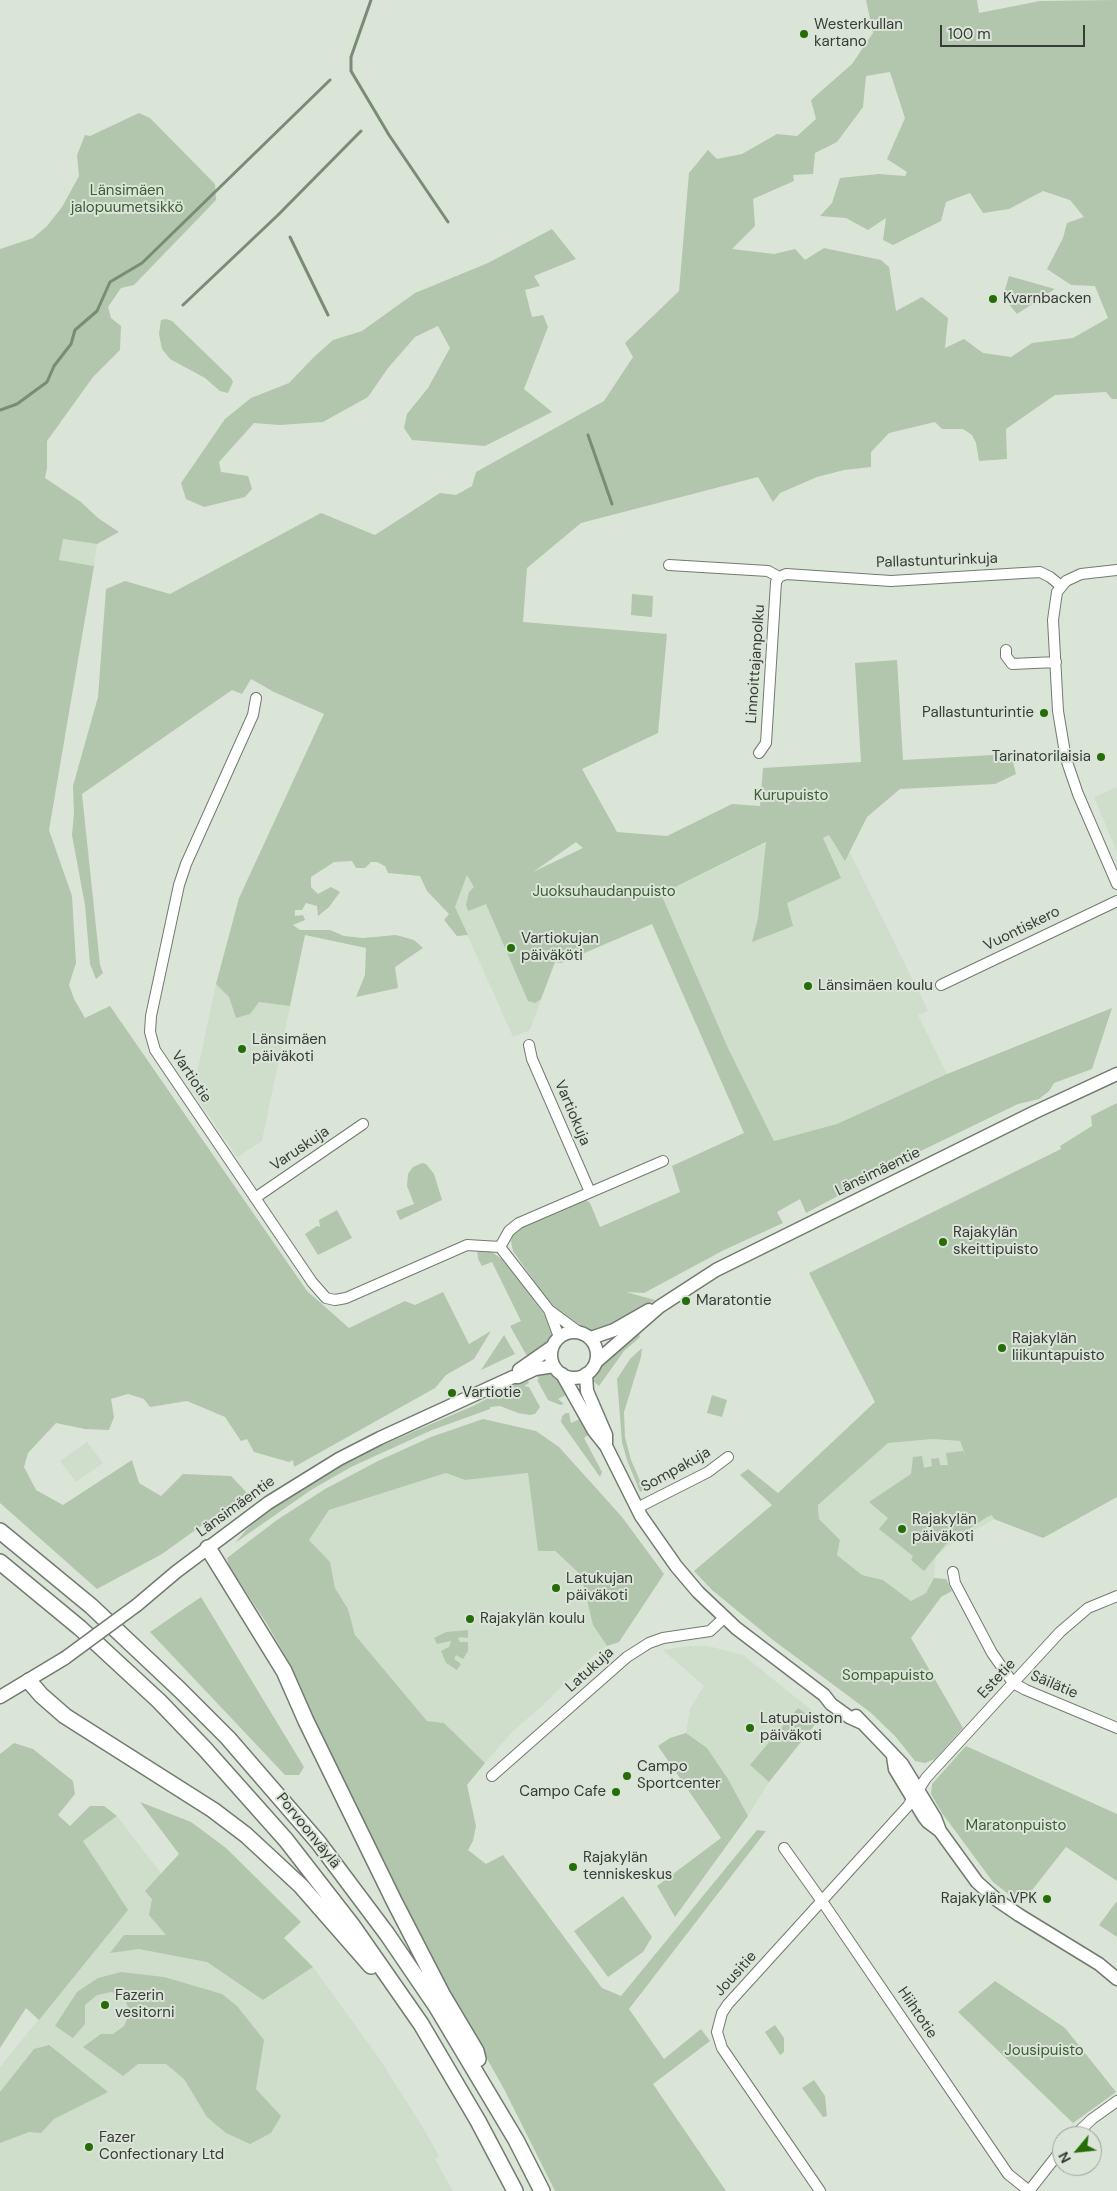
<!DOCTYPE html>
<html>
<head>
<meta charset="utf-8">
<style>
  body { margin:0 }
  #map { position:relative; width:1117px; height:2191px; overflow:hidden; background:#dae5d8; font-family:"DM Sans",sans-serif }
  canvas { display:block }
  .north { position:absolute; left:1052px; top:2126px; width:50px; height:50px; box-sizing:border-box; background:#dae5d8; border:1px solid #99a198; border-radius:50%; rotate:242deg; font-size:14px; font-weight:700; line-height:20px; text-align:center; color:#383c37 }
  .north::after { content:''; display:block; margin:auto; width:18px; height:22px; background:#266c08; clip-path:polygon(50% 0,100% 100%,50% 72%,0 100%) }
  .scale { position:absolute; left:940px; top:25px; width:145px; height:22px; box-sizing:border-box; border:2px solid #383c37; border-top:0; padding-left:6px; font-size:15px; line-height:18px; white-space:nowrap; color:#383c37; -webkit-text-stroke:4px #dae5d8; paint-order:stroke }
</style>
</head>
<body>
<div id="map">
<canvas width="1117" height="2191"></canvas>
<div class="north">N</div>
<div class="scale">100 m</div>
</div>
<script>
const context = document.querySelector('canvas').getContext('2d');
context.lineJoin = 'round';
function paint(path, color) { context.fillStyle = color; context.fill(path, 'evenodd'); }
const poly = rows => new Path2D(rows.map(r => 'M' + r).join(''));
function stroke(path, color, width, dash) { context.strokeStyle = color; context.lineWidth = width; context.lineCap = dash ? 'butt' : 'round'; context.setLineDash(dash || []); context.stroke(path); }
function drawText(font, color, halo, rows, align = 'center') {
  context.font = font + ' "DM Sans",sans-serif'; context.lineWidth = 4; context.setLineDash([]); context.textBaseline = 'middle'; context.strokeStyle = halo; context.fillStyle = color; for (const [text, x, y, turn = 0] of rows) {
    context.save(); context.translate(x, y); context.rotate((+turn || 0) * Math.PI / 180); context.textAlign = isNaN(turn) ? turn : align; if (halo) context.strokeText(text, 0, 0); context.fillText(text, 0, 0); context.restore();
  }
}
const built = poly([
  [62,539,97,544,94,566,59,560],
  [1117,787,1117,852,1094,797],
  [830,812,928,1011,918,1015,947,1074,837,1124,774,1141,728,1048,661,894],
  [467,875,555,962,530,1030,513,1037,455,907],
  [216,984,290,1006,262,1141,237,1157,193,1092],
  [933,1439,960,1441,994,1519,951,1544,936,1556,934,1578,926,1593,911,1601,883,1580,862,1575,837,1555,840,1540,819,1519,818,1505,888,1443],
  [87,1442,103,1463,76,1482,60,1461],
  [446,1473,465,1480,528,1473,538,1551,554,1551,581,1575,593,1625,607,1646,595,1654,541,1707,512,1732,485,1763,444,1723,427,1721,355,1635,348,1609,335,1588,330,1562,309,1540,329,1510],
  [689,1646,708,1646,743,1655,820,1717,769,1782,748,1816,728,1779,707,1749,686,1733,690,1709,704,1686,663,1650],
  [117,1816,180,1898,264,2000,313,1967,379,2058,420,2123,439,2156,435,2159,453,2191,0,2191,0,2067,127,1910,83,1841]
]);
const green = poly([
  [866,0,977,0,979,13,1040,1,1117,0,1117,399,1112,399,1106,392,1055,395,1006,429,1007,459,979,461,976,443,972,435,963,429,942,429,935,422,889,433,871,452,871,467,844,470,817,477,780,493,773,502,758,477,581,523,527,568,523,622,667,634,658,733,582,769,617,832,667,836,732,804,760,806,763,768,861,762,855,663,897,660,903,760,1011,754,1016,774,995,784,900,789,867,817,845,861,829,835,823,838,841,878,787,903,793,926,752,942,758,918,766,842,661,894,728,1048,774,1141,837,1124,947,1074,1112,1008,1092,1069,1054,1083,1049,1091,1039,1099,1018,1104,867,1177,849,1190,806,1213,800,1199,777,1212,783,1223,724,1250,644,1293,626,1292,655,1300,610,1327,591,1332,558,1311,541,1291,513,1251,511,1241,513,1235,521,1227,586,1200,590,1203,600,1227,680,1192,672,1166,744,1133,652,924,561,963,555,962,541,999,535,1003,528,1001,486,904,468,911,466,905,469,892,474,887,467,875,455,907,468,935,457,936,444,920,449,914,427,891,420,876,388,873,385,866,377,862,371,862,365,868,356,868,352,861,334,862,311,877,311,887,318,894,331,887,340,892,329,907,318,916,317,906,306,903,302,910,295,910,295,916,303,915,305,920,293,925,300,930,330,930,344,936,363,938,396,935,414,940,423,948,395,967,398,988,356,997,365,975,366,948,305,935,290,1006,259,1002,250,1014,236,1018,229,997,216,984,239,898,324,714,274,692,251,679,242,694,232,690,82,794,100,965,103,973,96,979,90,964,85,905,72,835,74,813,73,786,98,697,106,589,125,581,170,594,321,513,375,535,440,493,456,495,472,486,476,472,604,401,633,357,625,343,679,291,689,173,708,150,717,159,742,154,777,134,797,136,816,119,811,100,852,64,873,33],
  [890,72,905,118,887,159,907,172,905,176,879,174,840,178,832,203,820,216,846,218,868,230,886,218,883,240,893,245,941,221,946,202,970,193,983,213,1009,209,1043,191,1070,200,1084,217,1067,223,1063,238,1047,269,1071,285,1095,286,1108,318,1073,338,1032,343,1011,357,983,353,964,339,945,348,948,318,922,297,896,311,889,267,881,260,824,248,805,260,795,249,774,254,732,249,755,226,753,199,794,181,793,175,813,174,815,153,837,142,863,107,866,76],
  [576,842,583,848,533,872],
  [139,113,150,118,215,184,216,200,134,285,121,288,108,307,111,318,121,326,120,350,93,377,47,441,47,468,45,478,81,502,98,518,119,532,97,544,63,539,59,560,94,566,49,830,72,896,76,963,69,985,74,999,85,1018,110,1006,307,1291,349,1328,405,1301,415,1305,443,1292,469,1344,491,1331,474,1359,446,1375,435,1388,294,1467,293,1460,289,1462,254,1452,247,1439,241,1441,225,1417,187,1401,150,1407,144,1399,128,1394,111,1399,114,1417,109,1430,85,1429,56,1423,28,1453,24,1467,36,1490,63,1505,132,1460,139,1483,161,1496,183,1474,231,1476,247,1493,162,1554,97,1589,0,1503,0,249,33,238,47,226,62,207,79,176,77,155,85,135,90,136],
  [552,229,576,259,534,276,540,286,525,290,532,317,543,315,548,327,524,389,552,412,485,446,412,440,404,428,407,414,428,388,450,348,438,326,415,337,388,368,368,397,323,422,280,425,254,423,219,462,221,472,248,476,252,489,245,497,204,507,186,499,181,483,225,419,251,398,289,383,314,357,333,340,362,331,415,293,488,263],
  [1009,276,1055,289,1017,314,1003,297],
  [166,319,172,321,231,378,233,382,228,393,220,391,205,378,170,359,162,349,159,334,161,320],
  [632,594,653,596,652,617,631,615],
  [1117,1103,1117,1497,1043,1538,994,1519,992,1515,987,1517,946,1544,924,1571,911,1560,913,1556,879,1529,888,1518,869,1502,911,1474,913,1457,922,1456,924,1468,932,1466,931,1459,939,1458,940,1465,948,1465,946,1453,963,1451,967,1460,960,1441,933,1439,888,1443,818,1505,819,1519,840,1540,837,1555,862,1575,883,1580,911,1601,926,1593,934,1578,946,1579,952,1591,941,1597,911,1638,963,1728,935,1759,925,1763,915,1761,895,1736,870,1712,773,1640,712,1590,694,1571,772,1505,740,1475,748,1469,778,1493,875,1402,809,1273,1061,1149,1060,1146,1092,1126,1091,1116],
  [422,1163,426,1164,434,1174,442,1200,400,1220,396,1211,414,1204,407,1186,408,1174,413,1167],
  [337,1210,352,1238,318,1255,305,1234,317,1226,320,1227,319,1220],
  [477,1250,492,1252,506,1262,551,1324,552,1332,550,1342,528,1358,510,1326,521,1321,492,1262,482,1266,478,1259],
  [638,1331,640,1337,624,1351,599,1386,592,1380,595,1374,625,1341],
  [504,1335,515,1354,481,1370],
  [642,1348,641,1357,624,1412,625,1437,631,1460,644,1490,640,1492,627,1460,622,1442,617,1379,630,1359],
  [548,1372,560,1378,568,1394,558,1399,564,1404,560,1405,548,1400,537,1380,539,1379,535,1373],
  [527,1378,529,1383,524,1386,529,1387,540,1407,535,1414,530,1415,518,1413,500,1406,490,1407,490,1409,432,1430,351,1467,311,1490,235,1543,247,1529,264,1514,302,1487,350,1459,473,1406],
  [712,1395,727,1400,722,1417,707,1413],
  [566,1413,569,1413,571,1423,582,1418,589,1434,584,1438,602,1472,600,1477,561,1422,562,1416],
  [483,1419,536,1431,559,1447,622,1517,664,1574,619,1642,607,1646,593,1625,581,1575,555,1551,538,1551,528,1473,465,1480,446,1473,329,1510,309,1540,330,1562,335,1588,348,1609,355,1635,427,1721,444,1723,485,1763,467,1785,476,1826,473,1841,468,1850,486,1864,503,1855,602,1988,621,1996,757,1830,766,1831,629,2009,664,2059,701,2029,710,2041,653,2084,726,2191,555,2191,504,2089,436,1968,372,1844,311,1718,291,1666,267,1624,229,1566,227,1558,277,1520,325,1489,378,1461,431,1437],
  [201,1597,304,1767,299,1775,285,1775,150,1632],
  [468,1630,468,1638,460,1637,458,1639,460,1642,468,1642,468,1651,463,1659,456,1655,454,1659,461,1664,457,1670,446,1663,441,1651,449,1647,451,1641,437,1644,434,1638,446,1632],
  [798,1708,817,1722,769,1782,750,1765],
  [686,1733,707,1748,728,1779,748,1816,675,1917,657,1886,721,1838,658,1746,670,1738],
  [14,1743,33,1749,73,1781,75,1794,58,1815,70,1826,90,1806,104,1806,117,1816,83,1841,128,1910,39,2020,26,2008,0,2048,0,1754],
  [966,1746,1117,1814,1117,1881,1066,1847,1021,1904,993,1882,942,1813,931,1794,932,1784],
  [140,1802,191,1822,226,1848,301,1922,284,1938,313,1967,263,2000,207,1962,139,1949,110,1953,124,1935,166,1935,149,1915,152,1899,145,1891,179,1854],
  [623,1896,652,1937,643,1952,608,1977,574,1931],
  [1117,1901,1117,1937,1099,1925],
  [121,1972,164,1977,222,1994,237,2006,264,2040,256,2089,281,2116,271,2133,250,2144,226,2133,207,2117,184,2079,166,2064,138,2064,123,2076,83,2047,101,2034,113,2034,124,2026,130,2012,125,2000,112,1992,97,1995,85,2005,85,2024,73,2038,55,2026,77,1992,98,1978],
  [995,1981,1065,2028,1116,2092,1073,2123,958,2012],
  [775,2025,784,2038,784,2052,780,2055,765,2032],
  [49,2045,108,2092,54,2119,41,2133,29,2132,0,2143,0,2092,34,2049],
  [814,2080,825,2096,827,2116,823,2117,802,2088]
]);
const stream = poly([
  [371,0,351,57,351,71,389,135,448,222],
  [290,237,328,315],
  [183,305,278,215,361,131],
  [0,410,17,404,47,382,54,366,71,344,75,330,97,311,110,282,142,263,330,80],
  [588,435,612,504]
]);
const minor = poly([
  [669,565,768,571,779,577],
  [1117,570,1081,574,1066,581,1057,592,1053,620,1058,711,1066,759,1078,794,1117,884],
  [779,577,786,574,891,581,1040,572,1050,577,1061,586],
  [1006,650,1006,656,1012,664,1056,662],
  [256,698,253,715,186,864,179,885,151,1016,150,1032,155,1050,312,1282,326,1298,335,1300,346,1298,467,1245,500,1247,549,1310,579,1332],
  [759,753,766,743,776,582,779,577],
  [941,985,1117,901],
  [529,1045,532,1059,590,1192],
  [255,1198,363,1124],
  [500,1247,509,1231,519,1223,663,1161],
  [549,1310,559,1337],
  [637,1508,708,1472,728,1457],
  [953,1572,955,1583,992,1653,1013,1683,1026,1690,1117,1728],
  [492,1776,627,1657,649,1643,663,1638,710,1631,724,1618],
  [784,1848,826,1907,1008,2174,1029,2191],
  [1074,2136,1092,2119,1117,2101],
  [820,2191,722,2048,717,2032,722,2013,728,2004,908,1806,926,1778,1060,1632,1088,1608,1117,1596],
  [1029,2191,1062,2149]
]);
const major = poly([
  '551 1355a23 23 0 1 1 46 0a23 23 0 1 1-46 0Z',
  [591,1338,614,1330,649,1310],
  [596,1362,659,1307,716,1270,1035,1112,1117,1074],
  [519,1370,552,1347],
  [562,1374,594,1431,606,1446,641,1516,676,1566,698,1592,736,1628,824,1695,831,1704,849,1717,860,1722],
  [586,1374,587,1391,606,1435,606,1446],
  [137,1605,176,1572,268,1503,339,1459,380,1438,513,1377,518,1377,535,1369,554,1366],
  [0,1697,65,1658],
  [856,1716,902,1764,935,1818,940,1831,977,1882,997,1900,1019,1915,1099,1964,1117,1979],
  [893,1756,895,1769,924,1817,928,1822,940,1831]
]);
const highway = poly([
  [0,1531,91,1606,180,1690,228,1738,318,1842,387,1934,436,2006,516,2140,542,2191],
  [208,1548,284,1671,306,1721,394,1901,442,1994,476,2051,478,2059],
  [0,1562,80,1628,159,1701,205,1749,286,1840,352,1925,421,2024,478,2121,515,2191],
  [29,1681,41,1695,65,1716,213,1810,246,1835,301,1886,371,1966]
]);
const majorBridge = poly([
  [65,1658,137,1605]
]);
const markers = [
  [804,34,5,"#266c08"],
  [993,299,5,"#266c08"],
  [1044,713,5,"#266c08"],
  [1101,757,5,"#266c08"],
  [511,948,5,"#266c08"],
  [808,986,5,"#266c08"],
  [242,1049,5,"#266c08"],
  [943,1242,5,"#266c08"],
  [686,1301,5,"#266c08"],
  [1002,1348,5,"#266c08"],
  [452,1393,5,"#266c08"],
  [902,1529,5,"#266c08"],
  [556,1588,5,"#266c08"],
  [470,1619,5,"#266c08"],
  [750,1728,5,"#266c08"],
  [627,1776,5,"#266c08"],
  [616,1792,5,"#266c08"],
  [573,1867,5,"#266c08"],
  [1047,1899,5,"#266c08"],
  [105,2005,5,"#266c08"],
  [89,2147,5,"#266c08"]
];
const poiNames = [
  ["Westerkullan",814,25],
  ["kartano",814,42],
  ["Kvarnbacken",1003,299],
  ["Pallastunturintie",1034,713,"right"],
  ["Tarinatorilaisia",1091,757,"right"],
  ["Vartiokujan",521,939],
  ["päiväköti",521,956],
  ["Länsimäen koulu",818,986],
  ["Länsimäen",252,1040],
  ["päiväkoti",252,1057],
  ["Rajakylän",953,1233],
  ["skeittipuisto",953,1250],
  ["Maratontie",696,1301],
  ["Rajakylän",1012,1339],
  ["liikuntapuisto",1012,1356],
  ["Vartiotie",462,1393],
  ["Rajakylän",912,1520],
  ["päiväkoti",912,1537],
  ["Latukujan",566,1579],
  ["päiväkoti",566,1596],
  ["Rajakylän koulu",480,1619],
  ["Latupuiston",760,1719],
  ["päiväkoti",760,1736],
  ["Campo",637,1767],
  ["Sportcenter",637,1784],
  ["Campo Cafe",606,1792,"right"],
  ["Rajakylän",583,1858],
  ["tenniskeskus",583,1875],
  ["Rajakylän VPK",1037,1899,"right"],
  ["Fazerin",115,1996],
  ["vesitorni",115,2013],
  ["Fazer",99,2138],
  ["Confectionary Ltd",99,2155]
];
const parkNames = [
  ["Länsimäen",127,191],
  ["jalopuumetsikkö",127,208],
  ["Kurupuisto",791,796],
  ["Juoksuhaudanpuisto",604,892],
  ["Sompapuisto",888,1676],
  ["Maratonpuisto",1016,1826],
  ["Jousipuisto",1044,2051]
];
const streetNames = [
  ["Pallastunturinkuja",937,561,-2],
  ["Linnoittajanpolku",756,664,-86],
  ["Vuontiskero",1022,929,-26],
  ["Vartiotie",191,1077,56],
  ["Vartiokuja",572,1113,67],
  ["Varuskuja",300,1149,-34],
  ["Länsimäentie",878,1172,-26],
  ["Sompakuja",676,1470,-29],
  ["Länsimäentie",236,1507,-36],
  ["Latukuja",590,1670,-42],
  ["Estetie",997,1679,-47],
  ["Säilätie",1054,1685,23],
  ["Porvoonväylä",308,1831,51],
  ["Jousitie",736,1974,-48],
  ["Hiihtotie",917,2013,56]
];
paint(built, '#cedeca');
paint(green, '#b2c5ad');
stroke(stream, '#798d74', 3);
stroke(minor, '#717b6f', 12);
stroke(major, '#717b6f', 15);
stroke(highway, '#717b6f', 18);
stroke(minor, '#fff', 10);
stroke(major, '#fff', 12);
stroke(highway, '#fff', 15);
stroke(majorBridge, '#717b6f', 15, []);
stroke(majorBridge, '#fff', 12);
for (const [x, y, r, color] of markers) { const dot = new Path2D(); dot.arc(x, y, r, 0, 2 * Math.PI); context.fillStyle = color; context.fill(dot); stroke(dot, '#dae5d8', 2); }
drawText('15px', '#383c37', '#dae5d8', poiNames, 'left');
drawText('15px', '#3d5d35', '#dae5d8', parkNames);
drawText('15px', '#383c37', '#dae5d8', streetNames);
</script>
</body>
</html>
